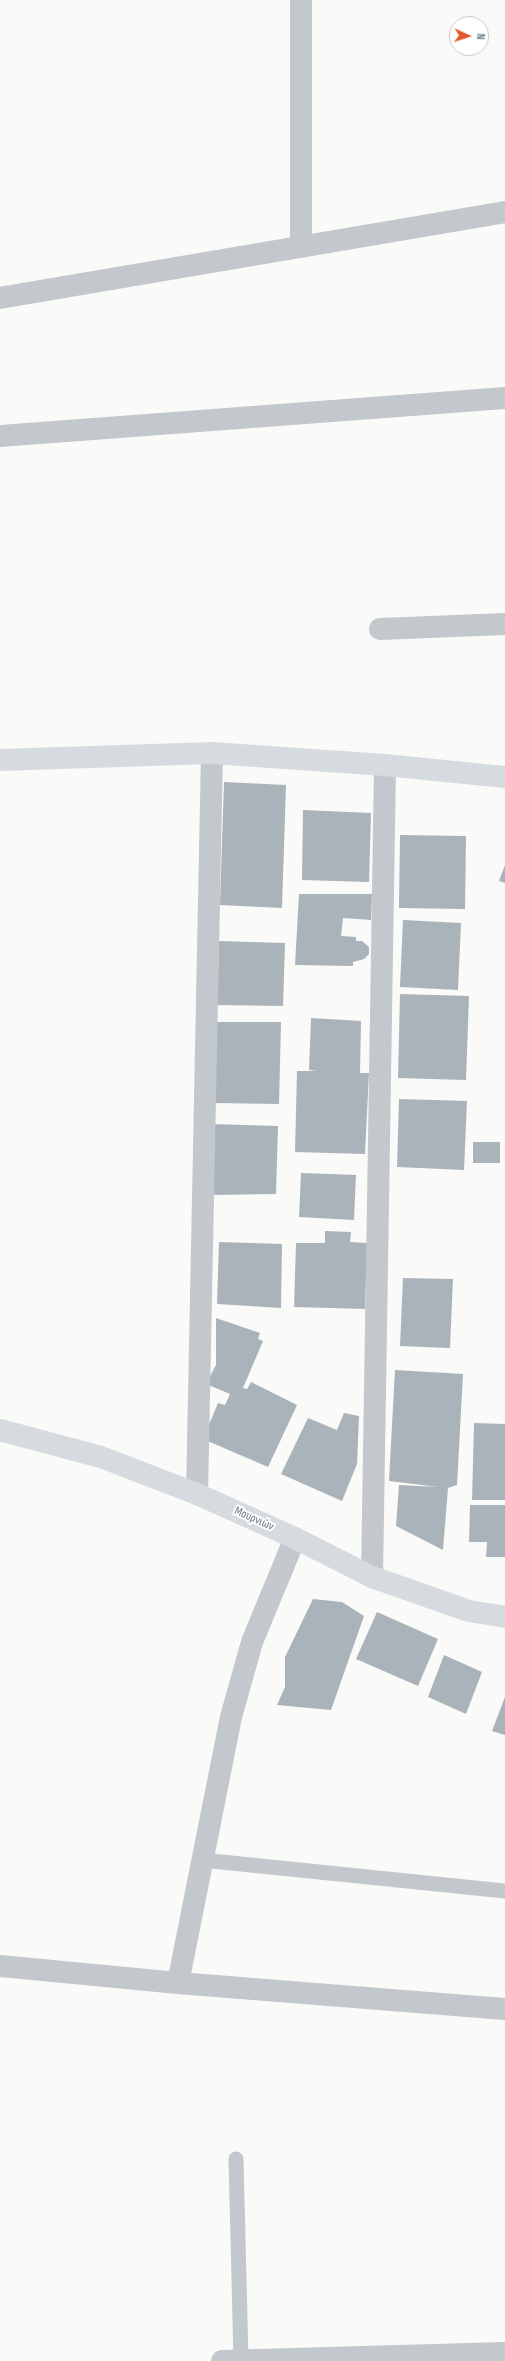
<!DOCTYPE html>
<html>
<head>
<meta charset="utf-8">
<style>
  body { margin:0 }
  #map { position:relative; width:505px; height:2361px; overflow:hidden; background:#fafaf8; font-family:"Sofia Sans Condensed",sans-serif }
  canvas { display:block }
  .north { position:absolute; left:449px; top:16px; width:40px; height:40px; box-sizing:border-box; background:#fff; border:1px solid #c1c8cd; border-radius:50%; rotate:93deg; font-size:11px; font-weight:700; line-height:16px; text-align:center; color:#657683 }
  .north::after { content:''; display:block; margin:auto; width:14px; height:18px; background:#e4572e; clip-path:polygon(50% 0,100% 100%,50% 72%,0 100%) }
</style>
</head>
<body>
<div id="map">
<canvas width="505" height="2361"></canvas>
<div class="north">N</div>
</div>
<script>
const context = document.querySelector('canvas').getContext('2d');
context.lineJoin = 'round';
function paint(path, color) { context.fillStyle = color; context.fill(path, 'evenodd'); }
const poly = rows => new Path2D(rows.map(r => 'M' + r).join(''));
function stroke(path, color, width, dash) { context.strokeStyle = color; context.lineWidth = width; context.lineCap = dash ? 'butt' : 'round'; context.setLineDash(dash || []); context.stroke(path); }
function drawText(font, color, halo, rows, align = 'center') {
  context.font = font + ' "Sofia Sans Condensed",sans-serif'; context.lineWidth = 4; context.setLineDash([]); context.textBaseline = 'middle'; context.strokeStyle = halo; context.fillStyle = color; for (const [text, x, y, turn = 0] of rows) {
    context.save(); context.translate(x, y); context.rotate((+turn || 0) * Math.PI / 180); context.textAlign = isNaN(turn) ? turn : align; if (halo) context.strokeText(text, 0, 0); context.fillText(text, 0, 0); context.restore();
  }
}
const building = poly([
  [224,782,286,785,282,908,220,905],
  [303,810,371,813,369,882,302,880],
  [400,835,466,836,465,909,399,908],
  [505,865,505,883,499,881],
  [299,894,372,894,371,920,343,918,341,936,356,937,356,941,362,941,369,947,369,954,364,959,353,962,353,966,295,965],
  [403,920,461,923,458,990,400,987],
  [219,941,285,943,283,1006,217,1005],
  [400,994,469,996,466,1080,398,1078],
  [311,1018,361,1021,360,1073,369,1073,365,1154,295,1152,297,1071,317,1071,309,1070],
  [214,1022,281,1022,279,1104,213,1103],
  [399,1099,467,1101,464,1170,397,1167],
  [211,1124,278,1126,276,1194,210,1195],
  [473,1142,500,1142,500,1163,473,1163],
  [301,1173,356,1175,354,1220,299,1217],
  [325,1231,351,1232,350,1242,367,1243,365,1309,294,1307,296,1243,325,1243],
  [219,1242,282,1244,281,1308,217,1304],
  [403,1278,453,1279,450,1348,400,1346],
  [216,1318,260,1333,258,1339,263,1341,243,1388,247,1389,251,1382,297,1405,268,1467,203,1439,218,1403,225,1405,230,1394,206,1384,216,1365],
  [395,1370,463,1374,457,1485,448,1488,443,1550,396,1526,399,1485,438,1487,389,1481],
  [344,1413,359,1416,357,1464,342,1501,281,1474,308,1418,337,1430],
  [474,1423,505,1424,505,1500,472,1500],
  [470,1505,505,1505,505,1557,486,1557,487,1542,469,1542],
  [313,1599,342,1602,364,1616,331,1710,277,1705,285,1687,285,1657],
  [377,1612,438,1639,418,1686,356,1659],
  [444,1655,482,1672,466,1714,428,1697],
  [505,1697,505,1735,492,1731]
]);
const service = poly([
  [202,1860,505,1891],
  [236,2159,241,2360]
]);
const minor = poly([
  [301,0,301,247],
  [0,298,505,212],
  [0,436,505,398],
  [380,629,505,624],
  [197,1494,212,753],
  [372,1577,385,765],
  [0,1966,178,1983,505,2009],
  [178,1983,231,1717,252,1642,295,1538]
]);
const tertiary = poly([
  [222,2361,505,2353]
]);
const secondary = poly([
  [0,760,212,753,385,765,505,777],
  [0,1430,101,1457,197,1494,295,1538,372,1577,469,1611,505,1617]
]);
const streetNames = [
  ["Μουρνιών",254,1519,24]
];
paint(building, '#aab3b9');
stroke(service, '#c3c8cc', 15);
stroke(minor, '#c3c8cc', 22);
stroke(tertiary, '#c3c8cc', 22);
stroke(secondary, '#d6dbdf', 22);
drawText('12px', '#657683', '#fff', streetNames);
</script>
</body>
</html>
